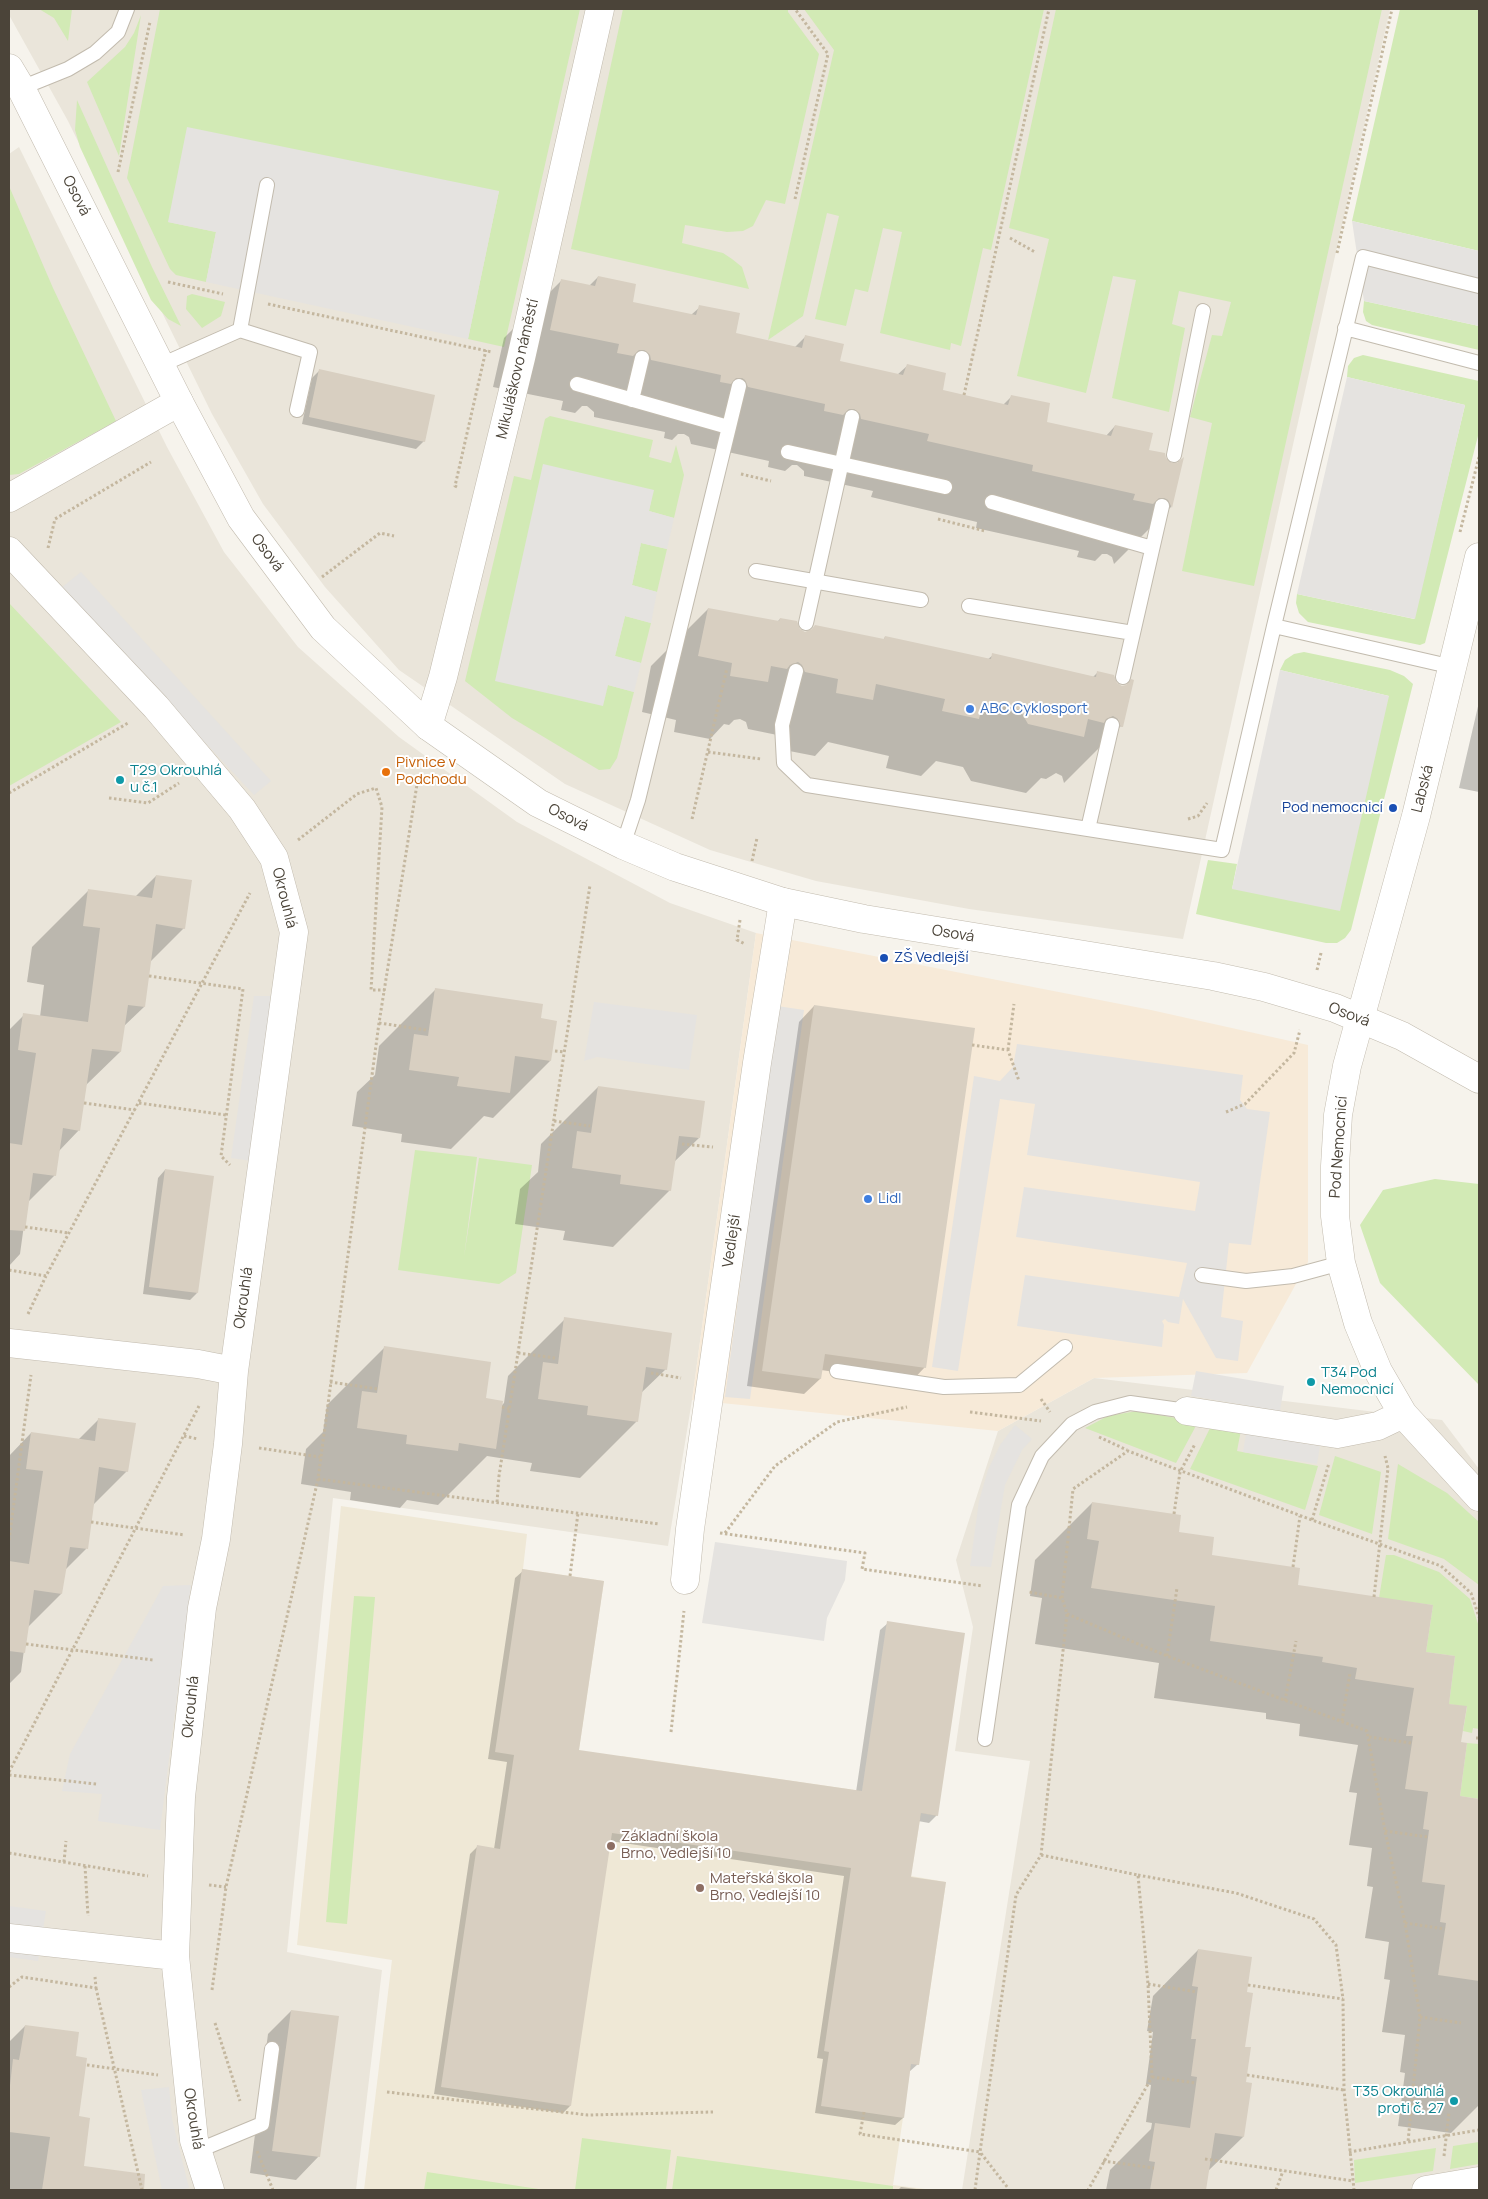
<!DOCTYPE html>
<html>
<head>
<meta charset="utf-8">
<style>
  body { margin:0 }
  #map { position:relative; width:1488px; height:2199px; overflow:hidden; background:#f6f3ec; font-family:Manrope,sans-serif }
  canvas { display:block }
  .frame { position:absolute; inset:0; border:10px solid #4b4439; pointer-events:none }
</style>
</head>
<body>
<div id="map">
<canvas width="1488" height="2199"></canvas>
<div class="frame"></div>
</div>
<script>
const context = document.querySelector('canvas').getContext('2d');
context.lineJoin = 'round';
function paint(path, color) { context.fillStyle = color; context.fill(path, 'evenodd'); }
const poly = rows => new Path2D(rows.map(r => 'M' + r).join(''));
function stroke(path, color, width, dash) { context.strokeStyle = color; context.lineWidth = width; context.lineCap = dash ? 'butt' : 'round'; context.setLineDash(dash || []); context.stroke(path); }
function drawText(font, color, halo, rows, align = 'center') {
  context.font = font + ' Manrope,sans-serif'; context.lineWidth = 4; context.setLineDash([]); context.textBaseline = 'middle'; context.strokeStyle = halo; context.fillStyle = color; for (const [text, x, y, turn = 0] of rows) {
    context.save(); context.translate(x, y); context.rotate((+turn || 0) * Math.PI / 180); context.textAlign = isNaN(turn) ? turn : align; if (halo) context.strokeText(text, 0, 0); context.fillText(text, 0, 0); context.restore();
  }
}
const residential = poly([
  [9,9,1390,9,1183,939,969,909,816,881,710,850,565,784,399,670,325,587,263,504,212,414,68,121,9,15],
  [19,147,167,447,224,552,298,647,399,737,517,822,670,903,756,933,692,1400,668,1546,333,1498,287,1952,382,1970,356,2190,9,2190,9,154],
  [1094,1378,1442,1420,1479,1469,1479,2190,962,2190,1030,1761,955,1751,973,1627,956,1560,998,1431]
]);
const commercial = poly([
  [756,933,1151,1010,1308,1045,1308,1262,1247,1373,1094,1378,998,1431,692,1400]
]);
const education = poly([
  [341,1506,527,1534,523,1569,604,1581,577,1763,620,1769,622,1756,862,1791,938,1816,921,1813,911,1876,946,1882,919,2065,911,2064,893,2185,933,2190,364,2190,392,1960,297,1945]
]);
const green = poly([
  [39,9,72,9,68,41,54,18],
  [160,9,580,9,504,347,468,339,499,191,168,222,216,232,206,282,176,275,170,269,127,178],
  [623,9,788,9,788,12,819,54,785,204,766,200,753,226,743,231,727,232,685,225,682,243,723,253,732,259,742,267,749,289,571,249],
  [804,9,1044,9,991,250,983,248,961,346,951,343,950,350,880,333,902,232,883,228,868,292,855,289,846,326,815,319,839,216,827,213,803,316,768,340,834,50],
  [1056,9,1382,9,1254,586,1182,571,1212,423,1190,417,1212,335,1222,336,1231,302,1179,291,1172,324,1185,328,1169,412,1112,398,1136,280,1113,276,1086,393,1017,376,1049,239,1009,228],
  [1400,9,1479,9,1479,251,1352,221],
  [141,15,119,156,87,82,125,47,134,33],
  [77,100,152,267,181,326,168,319,151,300,80,147,75,130],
  [9,186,53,288,116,421,19,474,9,475],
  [192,294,225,302,221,316,202,328,186,309,187,296],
  [1364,301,1479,326,1479,350,1372,325,1366,321,1363,312],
  [1363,355,1479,381,1479,432,1425,643,1420,645,1308,622,1299,613,1296,603,1297,594,1414,619,1465,405,1347,377,1348,366,1354,358],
  [550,416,653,440,649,457,671,463,676,445,684,475,674,518,649,511,653,490,603,706,608,685,634,692,617,758,610,769,599,770,512,718,465,681,514,476,531,480,545,419],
  [641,543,667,549,657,592,632,585],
  [9,603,121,722,9,786],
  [625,616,651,623,641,663,615,656],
  [1304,652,1390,670,1404,676,1413,684,1351,930,1345,938,1337,943,1326,943,1196,914,1208,860,1237,864,1232,889,1389,696,1280,670,1285,660,1294,654],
  [415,1150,477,1157,464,1257,479,1158,532,1165,516,1273,499,1284,398,1270],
  [1435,1179,1479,1184,1479,1385,1380,1283,1360,1225,1383,1190],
  [1137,1411,1198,1422,1176,1463,1085,1428,1108,1416],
  [1212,1424,1241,1430,1237,1451,1318,1466,1305,1510,1190,1469],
  [1335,1456,1381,1472,1372,1534,1319,1515],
  [1398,1464,1447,1493,1479,1522,1479,1585,1444,1559,1388,1539],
  [1386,1555,1394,1555,1439,1572,1470,1599,1479,1627,1479,1729,1473,1728,1472,1733,1463,1731,1467,1707,1449,1704,1455,1656,1426,1652,1433,1605,1379,1598],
  [354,1596,375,1597,347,1924,326,1922],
  [1467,1743,1479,1744,1479,1799,1460,1796],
  [582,2138,671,2150,666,2190,575,2190],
  [1479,2142,1479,2164,1450,2169,1453,2146],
  [1436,2148,1433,2171,1355,2183,1354,2160],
  [677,2156,893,2186,893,2190,672,2190],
  [427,2172,545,2190,424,2190]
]);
const parking = poly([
  [187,127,499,191,468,339,206,282,216,232,168,222],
  [1352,221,1479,251,1479,326,1364,301],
  [1347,377,1465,405,1415,619,1297,594],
  [543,464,654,490,649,511,674,518,667,549,641,543,632,585,657,592,651,623,625,616,615,656,641,663,634,692,608,685,603,706,495,681],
  [81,572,271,781,254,795,61,588],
  [1280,670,1389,696,1340,911,1232,889],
  [254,996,275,996,252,1161,231,1158],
  [594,1002,697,1015,689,1070,597,1057,584,1061],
  [777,1006,804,1010,750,1399,725,1397],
  [1017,1044,1243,1075,1240,1100,1247,1109,1270,1112,1251,1245,1229,1243,1221,1317,1243,1321,1238,1361,1216,1358,1183,1299,1179,1324,1168,1322,1165,1319,1162,1321,1164,1325,1162,1347,1017,1326,1025,1275,1179,1297,1187,1263,1016,1237,1024,1187,1195,1211,1200,1182,1027,1155,1035,1104,1000,1099,958,1371,932,1367,974,1076,1000,1081,1013,1067],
  [1196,1371,1284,1386,1280,1411,1191,1396],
  [1015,1425,1032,1439,1022,1450,1005,1485,991,1567,970,1566,979,1501,988,1470,1000,1445],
  [1246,1434,1320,1446,1317,1464,1243,1452],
  [715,1542,847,1561,845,1580,827,1618,824,1641,702,1623],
  [191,1585,160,1830,98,1821,102,1794,62,1791,70,1754,163,1586],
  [9,1906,46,1911,38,1961,9,1957],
  [169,2087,172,2119,189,2188,179,2190,162,2190,141,2090]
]);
const shadow = poly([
  [598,277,631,303,691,315,700,307,734,334,795,347,806,336,839,362,897,375,907,366,942,391,1003,405,1011,397,1046,423,1106,436,1115,426,1148,451,1165,459,1171,465,1178,464,1182,461,1171,507,1114,564,1112,557,1107,554,1102,554,1095,561,1077,557,1079,551,976,528,977,522,871,497,873,491,804,476,804,471,797,465,792,465,785,471,768,467,769,461,691,444,689,437,684,434,678,434,672,440,664,438,665,432,594,417,594,412,587,406,582,406,575,413,561,410,563,401,493,387,504,338,561,281,589,286],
  [320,370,424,441,416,449,302,424,312,378],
  [708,609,777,622,780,619,804,633,883,640,885,637,987,660,993,655,1093,677,1098,672,1121,726,1064,783,1062,776,1056,773,1046,779,1041,778,1026,793,971,781,963,767,936,761,921,776,886,768,889,756,828,742,815,756,779,749,782,736,748,729,746,722,740,719,734,720,729,725,724,724,710,739,674,732,676,720,642,712,651,666],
  [1479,702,1479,792,1459,788],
  [156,876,184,928,150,962,144,1007,123,1027,120,1052,85,1086,79,1130,59,1151,55,1175,27,1203,20,1254,9,1266,9,1030,24,1015,40,1017,44,985,27,982,32,947,89,890,135,897],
  [436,989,540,1020,550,1061,493,1118,484,1116,451,1149,401,1142,402,1134,352,1126,357,1092,375,1075,379,1046],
  [814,1006,925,1367,910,1383,821,1370,820,1379,804,1394,747,1386,799,1022],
  [598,1087,699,1138,674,1162,670,1190,613,1247,563,1240,565,1231,515,1224,520,1189,538,1172,541,1144],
  [165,1170,197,1293,190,1300,143,1294,158,1178],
  [565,1319,666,1369,641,1393,637,1421,580,1478,530,1471,532,1463,487,1456,438,1505,407,1500,400,1508,350,1500,351,1492,301,1484,306,1449,323,1432,327,1405,384,1348,501,1406,504,1403,508,1376],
  [99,1419,127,1471,92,1506,86,1549,65,1570,61,1594,27,1628,21,1672,9,1684,9,1456,31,1433,78,1440],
  [1092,1503,1178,1533,1210,1556,1296,1586,1425,1653,1448,1705,1460,1743,1458,1797,1479,1800,1476,1836,1479,1836,1479,1858,1475,1890,1479,1891,1479,2105,1451,2133,1398,2126,1405,2073,1400,2072,1405,2035,1382,2032,1390,1980,1384,1979,1389,1942,1365,1938,1373,1887,1367,1886,1372,1848,1349,1845,1357,1793,1349,1792,1358,1745,1299,1736,1300,1724,1266,1719,1266,1713,1154,1698,1159,1663,1035,1644,1042,1598,1030,1596,1035,1560],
  [523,1571,578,1751,856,1792,880,1630,888,1623,937,1815,929,1823,918,1821,910,1878,918,2064,909,2072,903,2118,895,2125,815,2113,823,2059,817,2058,844,1876,610,1841,570,2106,563,2113,434,2094,470,1854,477,1847,494,1849,507,1762,488,1759,515,1578],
  [1198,1950,1246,1993,1243,2137,1208,2171,1205,2190,1106,2190,1110,2170,1151,2129,1152,2123,1146,2122,1151,2085,1146,2084,1153,2032,1147,2031,1153,1996],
  [291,2011,319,2156,296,2180,250,2173,268,2034],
  [25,2026,74,2058,83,2167,100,2169,97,2190,9,2190,9,2042],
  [901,2187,924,2190,898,2190]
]);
const building = poly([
  [598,276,636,284,633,302,696,315,699,305,740,313,736,333,802,348,805,335,844,344,840,361,903,375,907,364,946,373,943,390,1008,405,1011,395,1050,403,1047,422,1111,436,1115,425,1153,433,1149,450,1165,453,1166,458,1172,463,1177,463,1184,457,1172,508,1168,500,1164,498,1159,498,1153,504,1133,500,1135,494,1032,471,1033,465,927,441,929,434,861,419,860,414,854,409,849,409,843,415,824,411,825,404,748,387,745,380,742,378,736,378,731,384,720,382,721,375,651,360,650,355,644,350,639,350,633,356,617,353,619,344,550,330,561,279,595,286],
  [319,369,435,395,425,442,309,417],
  [708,608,779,621,780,618,797,621,800,629,805,632,812,629,815,625,884,639,885,636,991,659,992,653,1096,677,1097,671,1114,675,1117,683,1122,686,1126,685,1131,679,1134,680,1123,727,1121,727,1118,719,1113,716,1106,719,1104,723,1088,719,1084,737,1028,724,1020,710,983,702,979,719,942,711,945,699,876,684,873,700,836,693,838,679,805,672,802,665,798,662,790,665,787,669,771,666,768,682,730,676,732,663,698,656],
  [156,875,192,880,185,929,156,924,145,1007,128,1005,121,1052,92,1049,80,1131,63,1128,56,1176,33,1173,25,1231,9,1230,9,1143,22,1145,36,1053,18,1050,23,1013,88,1022,100,928,83,926,88,889,152,898],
  [435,988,543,1004,541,1018,557,1021,551,1061,515,1056,510,1093,457,1086,459,1077,409,1070,414,1034,428,1036],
  [814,1005,975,1028,926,1368,825,1354,821,1379,762,1371],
  [598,1086,705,1101,700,1138,679,1136,671,1191,620,1184,621,1175,572,1168,577,1131,591,1133],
  [165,1169,214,1176,198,1293,149,1287],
  [564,1317,672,1333,667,1370,646,1367,638,1422,587,1415,588,1406,538,1399,543,1362,558,1364],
  [384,1346,491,1362,486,1398,503,1401,496,1449,459,1443,458,1451,406,1444,407,1435,357,1428,362,1391,377,1393],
  [98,1418,136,1423,128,1472,99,1467,88,1549,70,1547,62,1594,34,1590,25,1653,9,1651,9,1561,29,1564,43,1471,26,1469,31,1432,95,1441],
  [1092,1502,1181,1515,1179,1532,1214,1537,1212,1555,1300,1568,1298,1585,1433,1605,1426,1652,1455,1656,1449,1704,1467,1706,1461,1742,1467,1743,1460,1796,1479,1799,1479,1981,1438,1975,1446,1923,1440,1922,1445,1885,1422,1882,1429,1830,1423,1829,1428,1792,1405,1789,1413,1736,1406,1736,1414,1688,1355,1679,1357,1668,1322,1662,1323,1657,1210,1641,1215,1606,1091,1588,1099,1541,1087,1539],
  [522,1569,604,1581,579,1750,862,1791,887,1621,965,1633,938,1816,921,1813,911,1877,946,1882,919,2065,911,2064,904,2118,821,2106,829,2052,824,2051,851,1868,612,1833,571,2106,441,2087,477,1845,500,1849,514,1755,495,1752],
  [1198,1949,1252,1957,1247,1992,1253,1993,1245,2047,1251,2047,1246,2082,1252,2083,1244,2137,1215,2133,1206,2190,1150,2190,1155,2162,1149,2161,1155,2123,1190,2128,1197,2077,1191,2076,1196,2039,1191,2039,1198,1987,1192,1986],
  [291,2010,339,2016,320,2157,272,2151],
  [25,2025,79,2032,76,2056,87,2058,79,2116,90,2118,84,2166,145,2174,144,2190,42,2190,50,2137,9,2132,9,2094,13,2059,19,2060]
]);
const path = poly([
  [118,172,150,22],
  [795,199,828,54,795,9],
  [1010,238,1035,252],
  [1337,253,1392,9],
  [168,282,223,294],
  [268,304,492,352],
  [964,395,1049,9],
  [741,474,771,481],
  [457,487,455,486,486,350],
  [938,519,985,531],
  [1460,532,1479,457],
  [48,548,55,519,151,462],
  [322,577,380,533,394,536],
  [708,752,761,759],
  [9,793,128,723],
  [109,798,148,803,179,783],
  [692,819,727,668],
  [1188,819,1198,816,1207,803],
  [298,840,357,794,376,788,382,807,371,990,385,990],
  [752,861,757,838],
  [740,920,737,940,745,944],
  [1317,970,1321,953],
  [149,976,243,989,221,1156,230,1165],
  [379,1023,426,1030],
  [972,1045,1008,1050,1019,1081],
  [1008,1050,1014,1004],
  [555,1051,565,1052],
  [84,1103,135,1110],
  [139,1103,226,1115],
  [1226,1112,1245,1104,1294,1053,1300,1030],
  [554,1121,590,1126],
  [682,1144,713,1147],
  [25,1227,69,1233],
  [9,1270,46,1276,250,893],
  [28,1314,46,1276],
  [518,1353,555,1358],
  [651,1373,681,1378],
  [330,1382,378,1389],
  [1041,1399,1050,1412],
  [502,1407,510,1409],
  [970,1412,1041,1421],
  [184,1436,198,1439],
  [1099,1437,1127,1450],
  [259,1448,320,1457],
  [318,1479,659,1524],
  [497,1502,499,1476,590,885],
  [1174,1514,1180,1472,1195,1444],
  [1312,1520,1329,1463],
  [91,1522,185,1535],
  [720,1533,865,1553,862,1569,983,1586],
  [725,1533,775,1466,837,1422,907,1407],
  [9,1540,31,1375],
  [1293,1567,1300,1516],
  [570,1576,578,1513],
  [1374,1597,1388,1468,1385,1456],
  [1062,1598,1073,1489,1128,1451,1312,1520,1441,1566,1471,1593,1479,1617],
  [1067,1614,1167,1656,1367,1731,1385,1831,1405,1923,1420,2017,1408,2142],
  [26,1644,153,1660],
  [1167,1656,1177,1588],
  [1285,1701,1296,1641],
  [1342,1721,1350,1673],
  [671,1732,684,1611],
  [1369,1737,1411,1743],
  [1476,1738,1479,1738],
  [9,1772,199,1406],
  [9,1775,97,1784],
  [1385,1831,1428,1837],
  [9,1853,148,1876],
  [1041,1855,1138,1875,1148,1984,1152,2077,1088,2190],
  [64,1862,66,1841],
  [85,1866,88,1916],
  [1138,1875,1236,1893,1314,1919,1336,1945,1343,1999,1344,2090,1354,2190],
  [209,1885,226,1887],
  [1405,1923,1445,1929],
  [1148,1984,1197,1992],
  [1248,1985,1343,1999],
  [9,1987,22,1977,96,1988,95,1977],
  [96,1988,142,2190],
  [212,1990,226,1887,318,1479,379,1023,418,778],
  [1420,2017,1461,2023],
  [215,2023,240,2101],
  [87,2065,158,2075],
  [1247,2075,1344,2090],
  [1152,2077,1196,2083],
  [387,2092,588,2115,713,2112],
  [864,2112,860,2134,980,2152,1016,1895,1041,1855,1067,1614,1062,1598,1029,1592],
  [257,2151,273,2190],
  [1349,2152,1479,2130],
  [1444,2156,1449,2112],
  [1205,2159,1353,2181],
  [1103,2161,1154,2168],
  [975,2190,980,2152,1008,2188,1008,2190],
  [1276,2190,1283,2171]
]);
const service = poly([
  [21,88,68,69,95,53,118,32,127,9],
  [1345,328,1479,363],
  [240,330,310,352,297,410],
  [161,365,240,330,267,185],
  [577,384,728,427],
  [632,400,642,358],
  [788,452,945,487],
  [1174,455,1203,311],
  [992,502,1152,548],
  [756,571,921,600],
  [969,606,1133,633],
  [806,623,852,417],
  [1274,626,1453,667],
  [796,671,782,725,784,763,807,785,1222,850,1274,626,1363,257,1479,286],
  [1123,677,1162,506],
  [1088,829,1112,725],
  [623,845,638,800,739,386],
  [1202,1275,1246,1281,1293,1276,1341,1263],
  [837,1371,944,1387,1019,1385,1065,1347],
  [985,1739,1019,1505,1042,1456,1072,1424,1095,1412,1130,1403,1187,1411],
  [197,2151,262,2124,272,2049]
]);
const minor = poly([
  [9,498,179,402],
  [9,551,156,707,242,809,274,858,294,932,234,1371,228,1444,216,1539,202,1608,181,1797,175,1956,194,2140,210,2190],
  [1479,557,1416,816,1347,1066,1338,1115,1335,1166,1335,1216,1341,1263,1358,1323,1378,1371,1403,1414,1479,1497],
  [428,726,443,677,521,358,600,9],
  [9,1343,198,1364,234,1371],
  [1187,1411,1337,1434,1378,1426,1403,1414],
  [685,1580,690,1529,757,1063,783,902],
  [9,1938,175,1956],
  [1426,2190,1479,2181]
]);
const tertiary = poly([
  [9,68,21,88,179,402,241,518,323,628,428,726,538,803,623,845,675,867,783,902,864,919,1213,976,1264,987,1335,1008,1402,1036,1479,1079]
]);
const markers = [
  [970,709,5,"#3f7fe0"],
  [386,772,5,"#e8710a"],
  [120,780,5,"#0f9aa8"],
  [1393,808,5,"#1a4fb4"],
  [884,958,5,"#1a4fb4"],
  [868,1199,5,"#3f7fe0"],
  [1311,1382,5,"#0f9aa8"],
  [611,1846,5,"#8d6e63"],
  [700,1888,5,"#8d6e63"],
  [1454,2101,5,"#0f9aa8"]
];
const streetNames = [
  ["Osová",76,196,63],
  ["Mikuláškovo náměstí",518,369,-77],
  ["Osová",267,553,53],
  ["Labská",1423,789,-76],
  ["Osová",568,818,27],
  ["Okrouhlá",284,898,76],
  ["Osová",953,934,9],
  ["Osová",1349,1015,21],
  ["Pod Nemocnicí",1339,1147,-86],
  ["Vedlejší",732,1241,-82],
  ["Okrouhlá",244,1298,-82],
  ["Okrouhlá",191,1707,-84],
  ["Okrouhlá",193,2119,81]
];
const shopNames = [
  ["ABC Cyklosport",980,709],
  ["Lidl",878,1199]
];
const foodNames = [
  ["Pivnice v",396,763],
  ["Podchodu",396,780]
];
const cultureNames = [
  ["T29 Okrouhlá",130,771],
  ["u č.1",130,788],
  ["T34 Pod",1321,1373],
  ["Nemocnicí",1321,1390],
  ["T35 Okrouhlá",1444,2092,"right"],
  ["proti č. 27",1444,2109,"right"]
];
const transitNames = [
  ["Pod nemocnicí",1383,808],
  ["ZŠ Vedlejší",894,958,"left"]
];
const educationNames = [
  ["Základní škola",621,1837],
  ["Brno, Vedlejší 10",621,1854],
  ["Mateřská škola",710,1879],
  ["Brno, Vedlejší 10",710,1896]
];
paint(residential, '#eae5da');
paint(commercial, '#f7ead8');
paint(education, '#efe8d6');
paint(green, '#d2eab5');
paint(parking, '#e5e3e0');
paint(shadow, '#0003');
paint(building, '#d8cfc1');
stroke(service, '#c2bbae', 16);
stroke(minor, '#c2bbae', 29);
stroke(tertiary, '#c2bbae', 29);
stroke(path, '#c4b79f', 3, [2.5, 2.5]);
stroke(service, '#fff', 14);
stroke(minor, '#fff', 28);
stroke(tertiary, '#fff', 28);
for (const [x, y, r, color] of markers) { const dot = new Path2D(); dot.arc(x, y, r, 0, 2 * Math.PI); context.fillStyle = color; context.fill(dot); stroke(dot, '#fff', 2); }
drawText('15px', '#4b4439', '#fff', streetNames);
drawText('15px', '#366cbe', '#fff', shopNames, 'left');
drawText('15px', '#c56008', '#fff', foodNames, 'left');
drawText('15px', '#0d838f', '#fff', cultureNames, 'left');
drawText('15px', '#164399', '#fff', transitNames, 'right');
drawText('15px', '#785e54', '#fff', educationNames, 'left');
</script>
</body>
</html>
